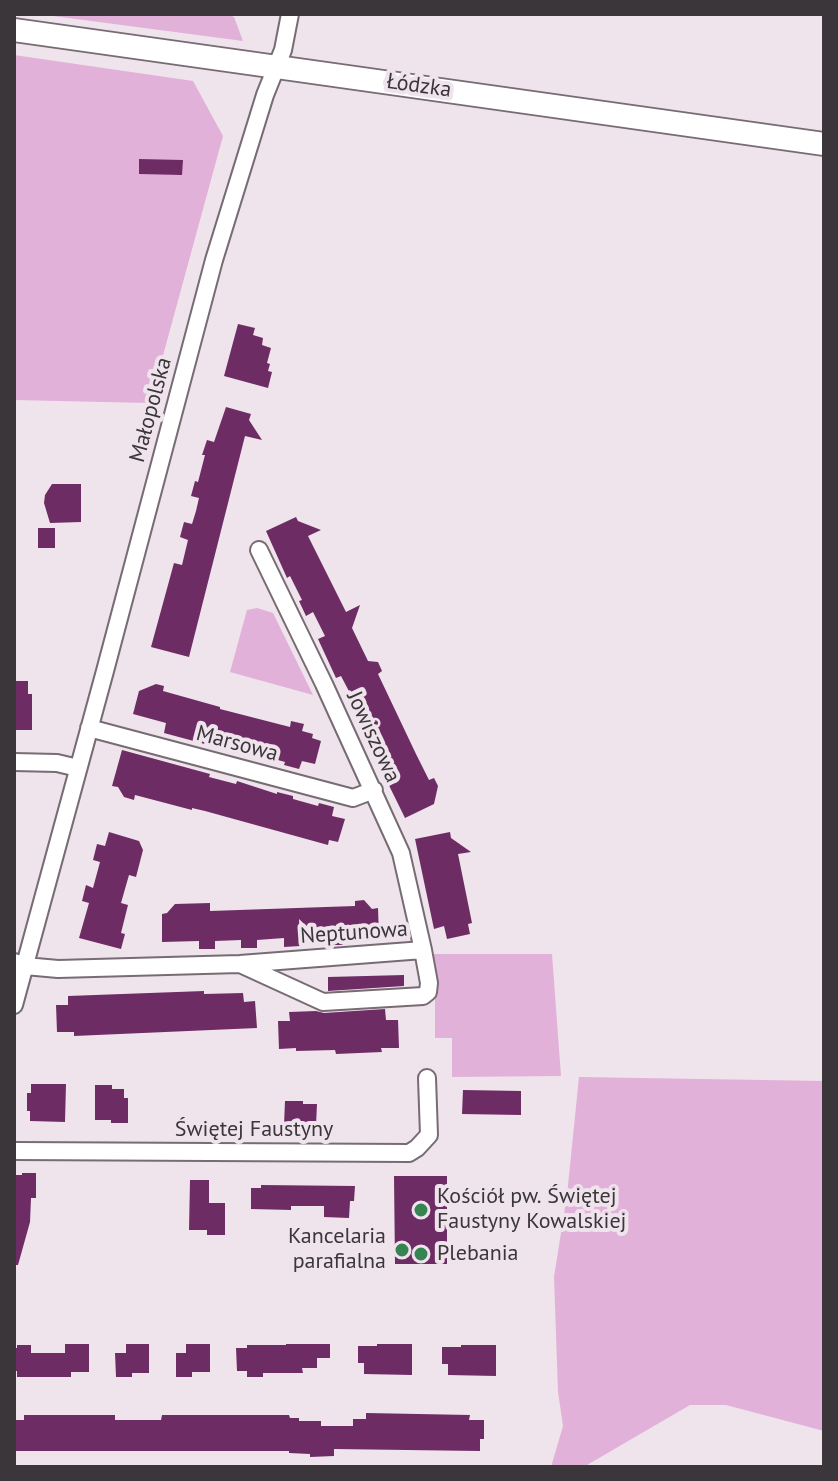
<!DOCTYPE html>
<html>
<head>
<meta charset="utf-8">
<style>
  body { margin:0 }
  #map { position:relative; width:838px; height:1481px; overflow:hidden; background:#efe3ec; font-family:"PT Sans",sans-serif }
  canvas { display:block }
  .frame { position:absolute; inset:0; border:16px solid #3a3639; pointer-events:none }
</style>
</head>
<body>
<div id="map">
<canvas width="838" height="1481"></canvas>
<div class="frame"></div>
</div>
<script>
const context = document.querySelector('canvas').getContext('2d');
context.lineJoin = 'round';
function paint(path, color) { context.fillStyle = color; context.fill(path, 'evenodd'); }
const poly = rows => new Path2D(rows.map(r => 'M' + r).join(''));
function stroke(path, color, width, dash) { context.strokeStyle = color; context.lineWidth = width; context.lineCap = dash ? 'butt' : 'round'; context.setLineDash(dash || []); context.stroke(path); }
function drawText(font, color, halo, rows, align = 'center') {
  context.font = font + ' "PT Sans",sans-serif'; context.lineWidth = 8; context.setLineDash([]); context.textBaseline = 'middle'; context.strokeStyle = halo; context.fillStyle = color; for (const [text, x, y, turn = 0] of rows) {
    context.save(); context.translate(x, y); context.rotate((+turn || 0) * Math.PI / 180); context.textAlign = isNaN(turn) ? turn : align; if (halo) context.strokeText(text, 0, 0); context.fillText(text, 0, 0); context.restore();
  }
}
const green = poly([
  [38,14,226,14,234,17,243,41],
  [14,55,193,81,223,136,150,403,14,400],
  [257,608,273,613,313,695,230,672,247,610],
  [431,954,552,954,561,1076,452,1077,452,1038,435,1038,435,976],
  [579,1077,824,1081,824,1431,726,1405,690,1405,587,1465,587,1467,551,1467,563,1426,558,1392,554,1277,567,1195]
]);
const building = poly([
  [139,159,183,160,182,175,139,174],
  [238,324,255,328,253,335,263,338,262,345,271,348,267,363,270,364,268,371,272,372,268,388,224,376],
  [226,407,251,414,249,420,262,440,245,436,189,657,151,647,174,563,182,565,188,540,180,537,184,522,192,524,196,511,199,498,191,496,195,481,198,482,205,455,202,455,207,440,214,442],
  [52,484,81,484,81,522,50,523,44,503,45,495],
  [296,517,298,521,321,530,308,536,346,612,360,605,352,628,368,661,378,662,382,671,378,674,416,754,429,780,434,778,438,786,434,804,405,818,348,702,353,699,341,676,336,678,318,639,325,636,313,612,306,616,299,601,302,600,290,576,287,578,266,531],
  [38,528,55,528,55,548,38,548],
  [14,681,28,681,28,694,32,694,32,730,14,730],
  [156,684,164,686,163,691,220,707,220,709,290,727,291,721,304,724,302,731,313,734,312,738,321,741,315,764,302,761,299,769,284,765,285,762,260,755,259,758,243,754,245,746,233,742,219,739,216,747,164,733,166,723,133,714,139,691],
  [122,750,210,774,209,777,236,784,237,781,277,794,277,792,293,796,293,799,318,806,319,803,334,807,332,816,345,819,338,842,329,840,328,845,205,811,192,808,192,810,135,795,134,800,124,797,118,787,112,786],
  [109,832,139,841,143,850,136,877,129,875,121,903,128,905,121,933,125,934,121,949,79,938,89,903,82,901,86,885,93,888,100,862,93,860,97,844,105,846],
  [450,832,451,838,471,852,458,854,472,923,468,924,470,934,447,939,444,926,434,929,415,839],
  [364,900,372,909,378,908,379,937,342,937,343,945,326,945,299,919,300,946,284,947,284,938,257,940,257,948,241,948,241,940,215,941,215,949,199,949,199,941,162,942,162,914,167,913,175,904,210,903,210,911,355,906,355,901],
  [404,975,404,986,328,991,328,977],
  [204,991,204,994,243,993,244,1002,255,1001,257,1028,74,1036,74,1032,57,1032,56,1005,68,1005,68,996],
  [385,1009,386,1020,398,1020,399,1048,381,1048,382,1052,336,1054,335,1050,296,1051,296,1048,279,1049,278,1021,290,1021,289,1012,316,1011,324,1013],
  [31,1084,66,1084,65,1122,30,1121,30,1111,27,1111,27,1093,31,1093],
  [95,1085,112,1085,112,1089,124,1089,124,1098,128,1098,128,1123,111,1123,111,1120,95,1120],
  [463,1090,521,1091,521,1115,462,1114],
  [285,1101,303,1101,303,1104,317,1104,316,1126,284,1125],
  [22,1173,36,1173,36,1198,31,1198,30,1222,18,1265,14,1265,14,1175,22,1175],
  [394,1176,447,1176,447,1264,395,1264],
  [190,1180,209,1180,209,1203,225,1203,225,1235,207,1235,207,1230,189,1230],
  [261,1185,355,1186,354,1201,350,1201,349,1218,324,1217,324,1206,291,1206,291,1210,251,1209,251,1188,261,1188],
  [65,1344,89,1344,89,1372,71,1372,71,1377,17,1377,17,1371,14,1371,14,1348,17,1348,17,1345,31,1345,31,1353,65,1353],
  [126,1344,149,1344,149,1373,132,1373,132,1377,116,1377,115,1353,126,1353],
  [186,1344,210,1344,210,1372,192,1372,192,1377,176,1377,176,1353,186,1353],
  [286,1344,330,1344,330,1358,317,1358,317,1368,302,1368,303,1373,263,1373,263,1377,247,1377,247,1371,237,1371,236,1348,247,1348,247,1345,286,1345],
  [377,1344,412,1344,412,1375,364,1374,364,1363,358,1363,358,1346,377,1346],
  [461,1345,496,1345,496,1376,448,1375,448,1364,442,1364,442,1347,461,1347],
  [366,1413,470,1415,469,1420,484,1420,484,1439,480,1439,480,1451,334,1449,334,1456,310,1457,310,1454,289,1453,289,1451,14,1451,14,1420,24,1420,24,1415,115,1415,115,1420,161,1420,162,1415,289,1415,290,1418,299,1418,299,1421,321,1421,321,1426,353,1426,353,1419,366,1419]
]);
const minor = poly([
  [89,728,353,798,374,790],
  [14,762,57,763,78,768],
  [14,962,25,966,58,969,240,964,423,950],
  [240,964,323,1002,423,996,428,992,429,983,423,950,401,853,324,684,259,550],
  [14,1005,105,671,214,260,265,95,283,50,290,14],
  [14,1151,409,1153,417,1148,429,1135,427,1078]
]);
const tertiary = poly([
  [14,30,824,144]
]);
const markers = [
  [421,1210,8,"#378453"],
  [402,1250,8,"#378453"],
  [421,1254,8,"#378453"]
];
const streetNames = [
  ["Łódzka",419,86,8],
  ["Małopolska",151,410,-75],
  ["Jowiszowa",373,737,65],
  ["Marsowa",237,744,15],
  ["Neptunowa",354,933,-4],
  ["Świętej Faustyny",254,1130]
];
const poiNames = [
  ["Kościół pw. Świętej",437,1197],
  ["Faustyny Kowalskiej",437,1222],
  ["Kancelaria",386,1237,"right"],
  ["parafialna",386,1262,"right"],
  ["Plebania",437,1254]
];
paint(green, '#e2b1d9');
paint(building, '#6e2c65');
stroke(minor, '#776c74', 20);
stroke(tertiary, '#776c74', 26);
stroke(minor, '#fff', 16);
stroke(tertiary, '#fff', 22);
for (const [x, y, r, color] of markers) { const dot = new Path2D(); dot.arc(x, y, r, 0, 2 * Math.PI); context.fillStyle = color; context.fill(dot); stroke(dot, '#efe3ec', 3); }
drawText('22px', '#3a3639', '#efe3ec', streetNames);
drawText('22px', '#3a3639', '#efe3ec', poiNames, 'left');
</script>
</body>
</html>
